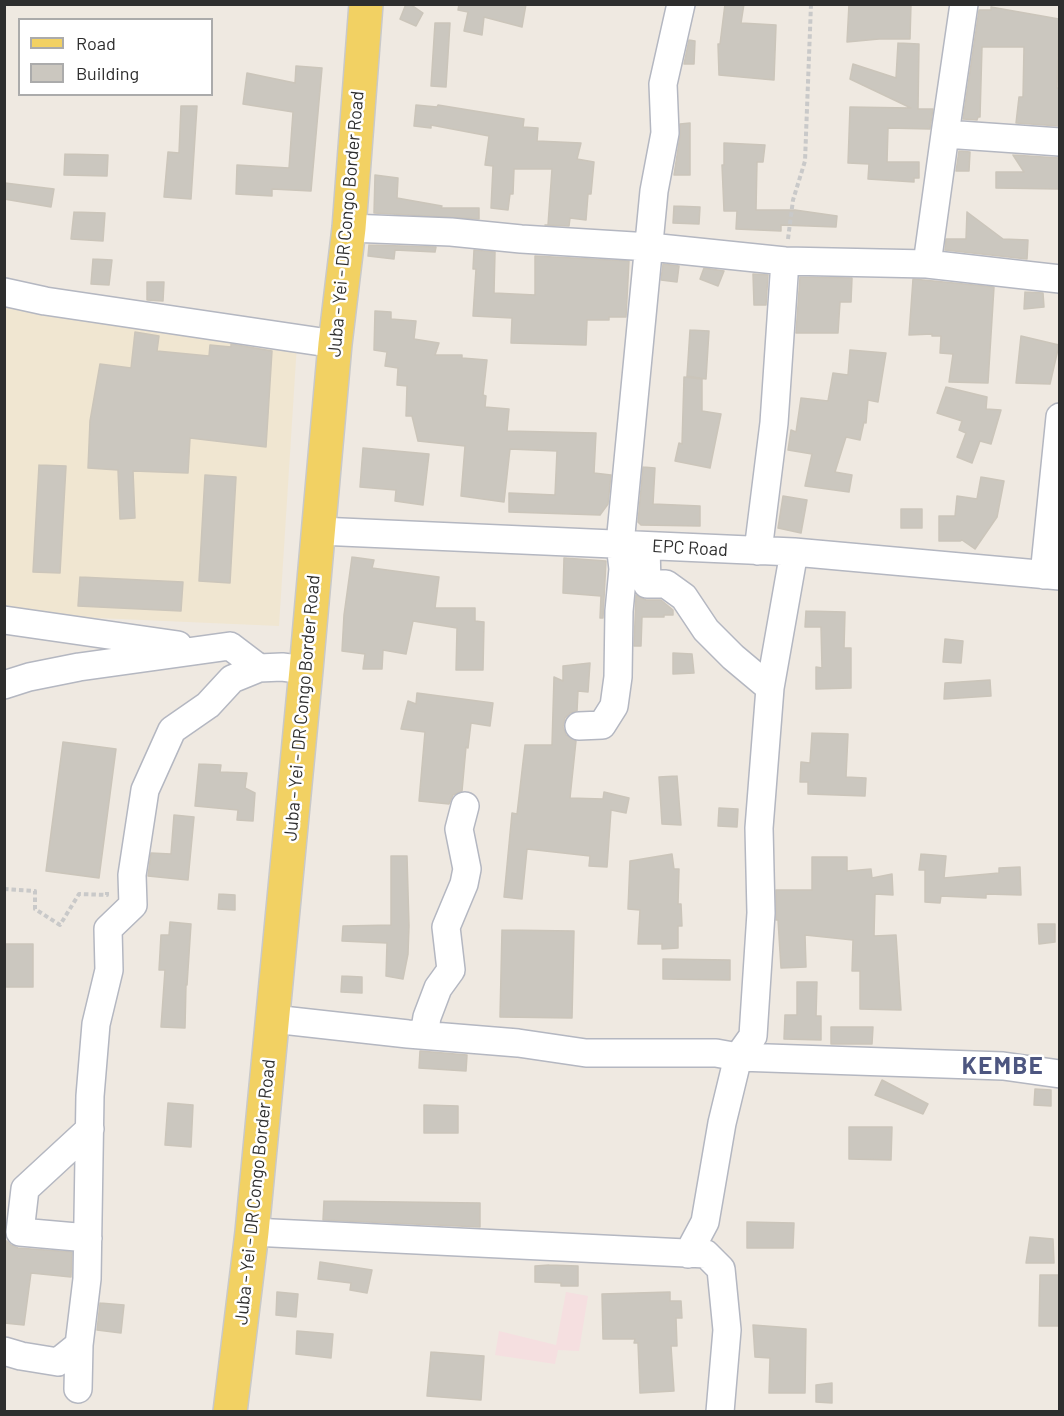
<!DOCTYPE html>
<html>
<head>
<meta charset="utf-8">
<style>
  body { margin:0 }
  #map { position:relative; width:1064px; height:1416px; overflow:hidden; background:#efe9e1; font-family:Barlow,sans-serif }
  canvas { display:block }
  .frame { position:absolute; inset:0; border:6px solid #2e2e2e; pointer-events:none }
  .legend { position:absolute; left:18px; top:18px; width:195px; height:78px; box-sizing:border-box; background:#fff; border:2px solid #ababab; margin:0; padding:8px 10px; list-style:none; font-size:18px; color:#2e2e2e }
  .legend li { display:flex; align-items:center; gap:12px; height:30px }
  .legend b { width:30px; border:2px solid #ababab }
</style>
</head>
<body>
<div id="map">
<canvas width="1064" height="1416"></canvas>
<div class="frame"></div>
<ul class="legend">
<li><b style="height:8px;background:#f2d163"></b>Road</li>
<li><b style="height:16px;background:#cbc7bf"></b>Building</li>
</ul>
</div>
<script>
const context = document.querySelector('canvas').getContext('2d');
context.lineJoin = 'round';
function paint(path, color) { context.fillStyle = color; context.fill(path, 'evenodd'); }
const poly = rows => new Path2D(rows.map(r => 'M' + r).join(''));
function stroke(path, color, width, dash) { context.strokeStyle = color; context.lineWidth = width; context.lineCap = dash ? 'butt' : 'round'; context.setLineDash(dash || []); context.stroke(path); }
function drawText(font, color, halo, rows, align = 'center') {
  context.font = font + ' Barlow,sans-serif'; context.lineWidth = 5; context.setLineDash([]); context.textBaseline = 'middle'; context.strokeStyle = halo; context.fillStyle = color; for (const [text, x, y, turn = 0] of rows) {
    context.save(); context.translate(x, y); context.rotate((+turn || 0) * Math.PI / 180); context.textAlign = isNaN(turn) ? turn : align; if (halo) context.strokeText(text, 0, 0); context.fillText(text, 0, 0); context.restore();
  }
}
const education = poly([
  [5,304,297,344,279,626,5,614]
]);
const medical = poly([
  [566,1292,588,1296,579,1351,558,1350,555,1364,495,1355,499,1331,556,1345]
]);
const building = poly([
  [406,4,410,4,423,13,416,26,400,19,406,4],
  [459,4,526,4,522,27,484,17,482,35,464,31,468,12,458,10,459,4],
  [725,4,744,4,741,23,776,25,774,80,719,75,718,44,720,44,725,4],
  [849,4,911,4,910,39,879,39,847,42,849,4],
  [991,7,1059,19,1057,88,1059,88,1059,126,1016,123,1019,97,1023,97,1024,47,982,47,980,117,978,117,977,120,963,119,979,10,991,10,991,7],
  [435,23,450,23,446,87,431,86,435,23],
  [689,40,695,41,694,64,684,64,689,40],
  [898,43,919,44,918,109,933,109,930,129,888,128,887,162,919,162,919,178,914,178,914,182,868,179,869,164,848,163,850,107,911,108,850,79,853,64,896,78,898,43],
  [296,66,322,68,311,191,272,189,272,196,236,194,237,165,289,168,293,112,243,104,247,73,295,83,296,66],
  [416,105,437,107,438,105,524,119,523,127,538,128,537,141,581,143,577,159,594,162,591,194,588,194,586,220,570,218,569,226,545,225,548,225,552,169,514,169,513,194,510,194,508,210,491,208,493,166,485,165,489,136,431,125,431,128,414,126,416,105],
  [181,106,197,106,191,199,164,197,168,152,179,153,181,106],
  [690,123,690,175,674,175,680,136,680,124,690,123],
  [724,143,765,145,763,162,757,162,756,210,795,210,837,216,836,227,781,225,781,231,736,229,737,211,724,211,722,165,724,165,724,143],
  [959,151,970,152,969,171,956,171,959,151],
  [65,154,108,155,107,176,64,175,65,154],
  [1013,155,1059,158,1059,189,996,188,996,172,1024,172,1013,155],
  [375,175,398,178,397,198,442,206,441,208,479,208,479,219,374,213,375,175],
  [5,183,54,189,51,207,4,199,5,183],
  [674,206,700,207,699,224,673,223,674,206],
  [74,212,105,213,103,241,71,239,74,212],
  [967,212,1003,239,1028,240,1027,259,945,250,946,239,966,239,967,212],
  [369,245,436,247,435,252,395,250,394,259,368,256,369,245],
  [474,250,495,252,494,293,535,295,535,256,629,261,626,317,609,317,609,320,587,320,586,345,511,343,512,318,473,316,476,269,473,269,474,250],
  [93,259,112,260,109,285,91,284,93,259],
  [663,264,679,266,677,282,661,280,663,264],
  [704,268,724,271,718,286,700,279,704,268],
  [753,274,768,275,766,305,754,305,753,274],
  [800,277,852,278,851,302,840,302,838,333,796,333,800,277],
  [913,279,994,287,988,383,949,382,953,354,940,353,941,336,932,336,932,334,909,335,913,279],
  [147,282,164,282,163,301,147,300,147,282],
  [1025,292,1043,293,1044,307,1024,309,1025,292],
  [375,311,391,312,391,319,416,321,414,339,439,343,435,355,462,355,462,358,487,360,483,395,486,396,485,407,509,409,507,431,596,433,594,473,611,475,608,504,600,515,509,512,509,493,555,495,557,451,510,449,504,502,461,496,465,446,418,441,412,416,406,416,407,386,397,385,398,368,385,366,387,352,374,350,375,311],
  [690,330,709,331,706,379,687,376,690,330],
  [135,332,159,336,157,351,209,356,210,345,231,347,231,344,272,351,266,447,190,438,188,473,133,471,135,518,120,519,118,470,88,468,90,421,100,364,131,368,135,332],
  [1021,336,1059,345,1050,384,1016,383,1021,336],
  [850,350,886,353,878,402,868,400,866,423,864,422,860,440,846,437,835,472,852,475,849,492,805,486,812,454,788,450,791,430,796,432,801,398,828,401,833,373,848,375,850,350],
  [684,377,702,379,702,411,721,414,710,468,675,461,679,443,682,444,684,377],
  [946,387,987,397,986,409,1001,410,991,444,980,441,972,463,957,457,966,433,959,430,962,421,937,413,946,387],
  [363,448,429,454,423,505,395,501,396,490,360,487,363,448],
  [39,465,66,466,60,573,33,572,39,465],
  [643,467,655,468,653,504,700,506,700,526,641,525,638,522,643,467],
  [205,475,236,477,230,583,199,581,205,475],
  [981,477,1004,481,997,517,975,549,962,540,960,541,939,541,939,516,955,516,957,496,977,499,981,477],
  [783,496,807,500,801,533,778,528,783,496],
  [901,509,922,509,922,528,901,528,901,509],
  [352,557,374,560,372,568,439,577,435,608,475,608,475,621,484,622,483,670,456,670,457,628,413,621,406,654,383,650,382,669,363,669,365,654,342,651,344,615,352,557],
  [564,558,606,561,603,618,600,618,601,596,563,593,564,558],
  [80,577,183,582,181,611,78,606,80,577],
  [636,595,646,600,661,600,673,610,673,615,664,615,664,617,642,617,641,646,634,646,636,595],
  [806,611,845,612,844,648,851,648,851,688,816,689,816,667,822,668,821,627,805,627,806,611],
  [945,639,963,641,961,663,943,662,945,639],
  [673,653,692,654,694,673,673,674,673,653],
  [590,663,588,692,578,691,577,711,570,713,565,718,563,727,566,735,576,741,570,798,603,799,604,792,629,798,626,813,611,810,607,867,589,866,590,856,527,849,522,899,504,897,512,813,517,814,525,745,552,745,554,677,563,681,563,666,590,663],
  [990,680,991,696,944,699,945,683,990,680],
  [417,693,493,703,490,726,471,723,468,748,466,747,462,791,453,795,449,804,419,801,425,732,401,729,408,701,416,704,417,693],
  [812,733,848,734,846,777,866,778,865,796,808,794,808,782,800,782,801,762,810,763,812,733],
  [63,742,116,749,99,878,46,871,63,742],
  [199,764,221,765,220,772,247,773,245,788,255,793,253,821,237,820,238,810,195,806,199,764],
  [677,776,681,825,662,824,659,777,677,776],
  [719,808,738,809,737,827,718,826,719,808],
  [174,815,194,817,188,880,148,876,151,853,171,854,174,815],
  [672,854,674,869,679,869,678,904,681,904,682,926,678,926,678,948,662,949,662,944,638,944,640,910,628,909,630,861,672,854],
  [921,854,946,856,944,878,999,873,999,868,1020,867,1021,895,986,894,986,898,941,896,940,903,925,902,925,870,919,870,921,854],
  [391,856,407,856,409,926,408,954,403,979,386,976,387,943,342,941,343,926,391,925,391,856],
  [812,857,847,857,847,871,871,869,872,878,892,874,893,895,875,894,874,936,896,935,901,1010,860,1009,860,971,852,971,853,940,805,935,806,967,781,968,778,920,776,920,776,890,812,890,812,857],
  [219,894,235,895,235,910,218,909,219,894],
  [170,922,191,924,187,985,186,984,185,1028,161,1027,165,970,159,970,161,935,169,935,170,922],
  [1038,924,1055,924,1055,942,1039,944,1038,924],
  [502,930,574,931,572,1018,500,1017,502,930],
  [4,944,33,944,33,987,4,987,4,944],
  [663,959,730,960,730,980,663,979,663,959],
  [342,976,362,977,362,993,341,992,342,976],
  [797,982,817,982,816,1016,821,1016,821,1040,784,1039,785,1015,797,1015,797,982],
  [831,1027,873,1027,872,1044,831,1044,831,1027],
  [420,1051,467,1055,466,1071,419,1068,420,1051],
  [882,1080,928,1104,923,1114,875,1095,882,1080],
  [1035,1089,1051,1090,1051,1106,1034,1105,1035,1089],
  [168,1103,193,1105,191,1147,165,1145,168,1103],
  [424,1105,458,1106,458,1133,424,1133,424,1105],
  [849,1127,892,1127,891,1160,849,1159,849,1127],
  [324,1201,480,1203,480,1227,323,1220,324,1201],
  [747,1222,794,1223,793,1248,747,1248,747,1222],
  [1030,1237,1053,1239,1054,1263,1026,1263,1030,1237],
  [4,1239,11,1245,18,1248,72,1252,71,1277,31,1273,24,1325,4,1323,4,1239],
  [320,1262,372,1270,367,1293,350,1290,351,1283,318,1279,320,1262],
  [549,1265,578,1266,578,1286,561,1286,561,1283,535,1282,535,1266,549,1265],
  [1040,1275,1059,1275,1059,1326,1039,1326,1040,1275],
  [277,1292,298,1294,296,1317,276,1315,277,1292],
  [670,1292,670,1301,681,1301,682,1318,676,1318,677,1346,671,1346,674,1391,640,1393,638,1343,634,1343,635,1339,603,1339,602,1294,670,1292],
  [100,1303,124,1305,121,1333,97,1330,100,1303],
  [753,1325,806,1329,805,1393,769,1393,770,1358,755,1357,753,1325],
  [297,1331,333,1334,331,1358,296,1354,297,1331],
  [431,1352,484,1356,481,1400,427,1396,431,1352],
  [832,1383,832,1403,816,1402,816,1385,832,1383]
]);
const path = poly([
  [788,239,793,200,805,161,811,4],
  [4,889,35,891,35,909,60,925,79,894,107,895,107,892]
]);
const minor = poly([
  [964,4,945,134,1060,142],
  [349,228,451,232,521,239,650,247,785,261,927,264,1060,279],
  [927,264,945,134],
  [4,292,45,301,335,344],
  [319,531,794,552,1060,576],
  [646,546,647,584,666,584,684,597,706,630,733,657,770,688],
  [758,551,774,423,785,261],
  [794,552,770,688,759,828,761,913,753,1036,738,1057,1003,1066,1060,1074],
  [1044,575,1060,417],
  [4,620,178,645],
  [4,685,29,677,79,667,230,646,259,668],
  [579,726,602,725,614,706,618,677,619,611,623,569,620,544,654,191,665,133,663,84,681,4],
  [273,1019,408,1034,518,1043,586,1053,716,1053,738,1057,722,1123,705,1222,688,1254],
  [424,1035,427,1017,438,988,451,970,446,927,464,884,467,869,459,829,465,806],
  [252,1232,706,1254,721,1269,727,1330,720,1412],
  [88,1238,20,1232,25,1189,90,1129],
  [4,1351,21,1356,58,1362,79,1345],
  [78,1389,79,1345,87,1279,90,1096,96,1024,109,970,108,929,133,905,132,875,145,790,172,730,208,705,232,679,259,668,282,667,306,670]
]);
const major = poly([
  [230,1412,252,1232,306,670,335,344,349,228,366,4]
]);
const streetNames = [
  ["Juba - Yei - DR Congo Border Road",346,224,-85],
  ["EPC Road",690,548,3],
  ["Juba - Yei - DR Congo Border Road",302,708,-85],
  ["Juba - Yei - DR Congo Border Road",255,1192,-84]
];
const districtNames = [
  ["KEMBE",1003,1066]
];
paint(education, '#f0e6d1');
paint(medical, '#f5dfe0');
paint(building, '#cbc7bf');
stroke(building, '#cbc5ba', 1.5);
stroke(minor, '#b4b7c1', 30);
stroke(major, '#c9c9c9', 36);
stroke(path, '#c9c9c9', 4, [4.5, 3]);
stroke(minor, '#fff', 27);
stroke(major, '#f2d163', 33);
drawText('18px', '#2e2e2e', '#fff', streetNames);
context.letterSpacing = '1.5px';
drawText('bold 24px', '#4d5680', '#fff', districtNames);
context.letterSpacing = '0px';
</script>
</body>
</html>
